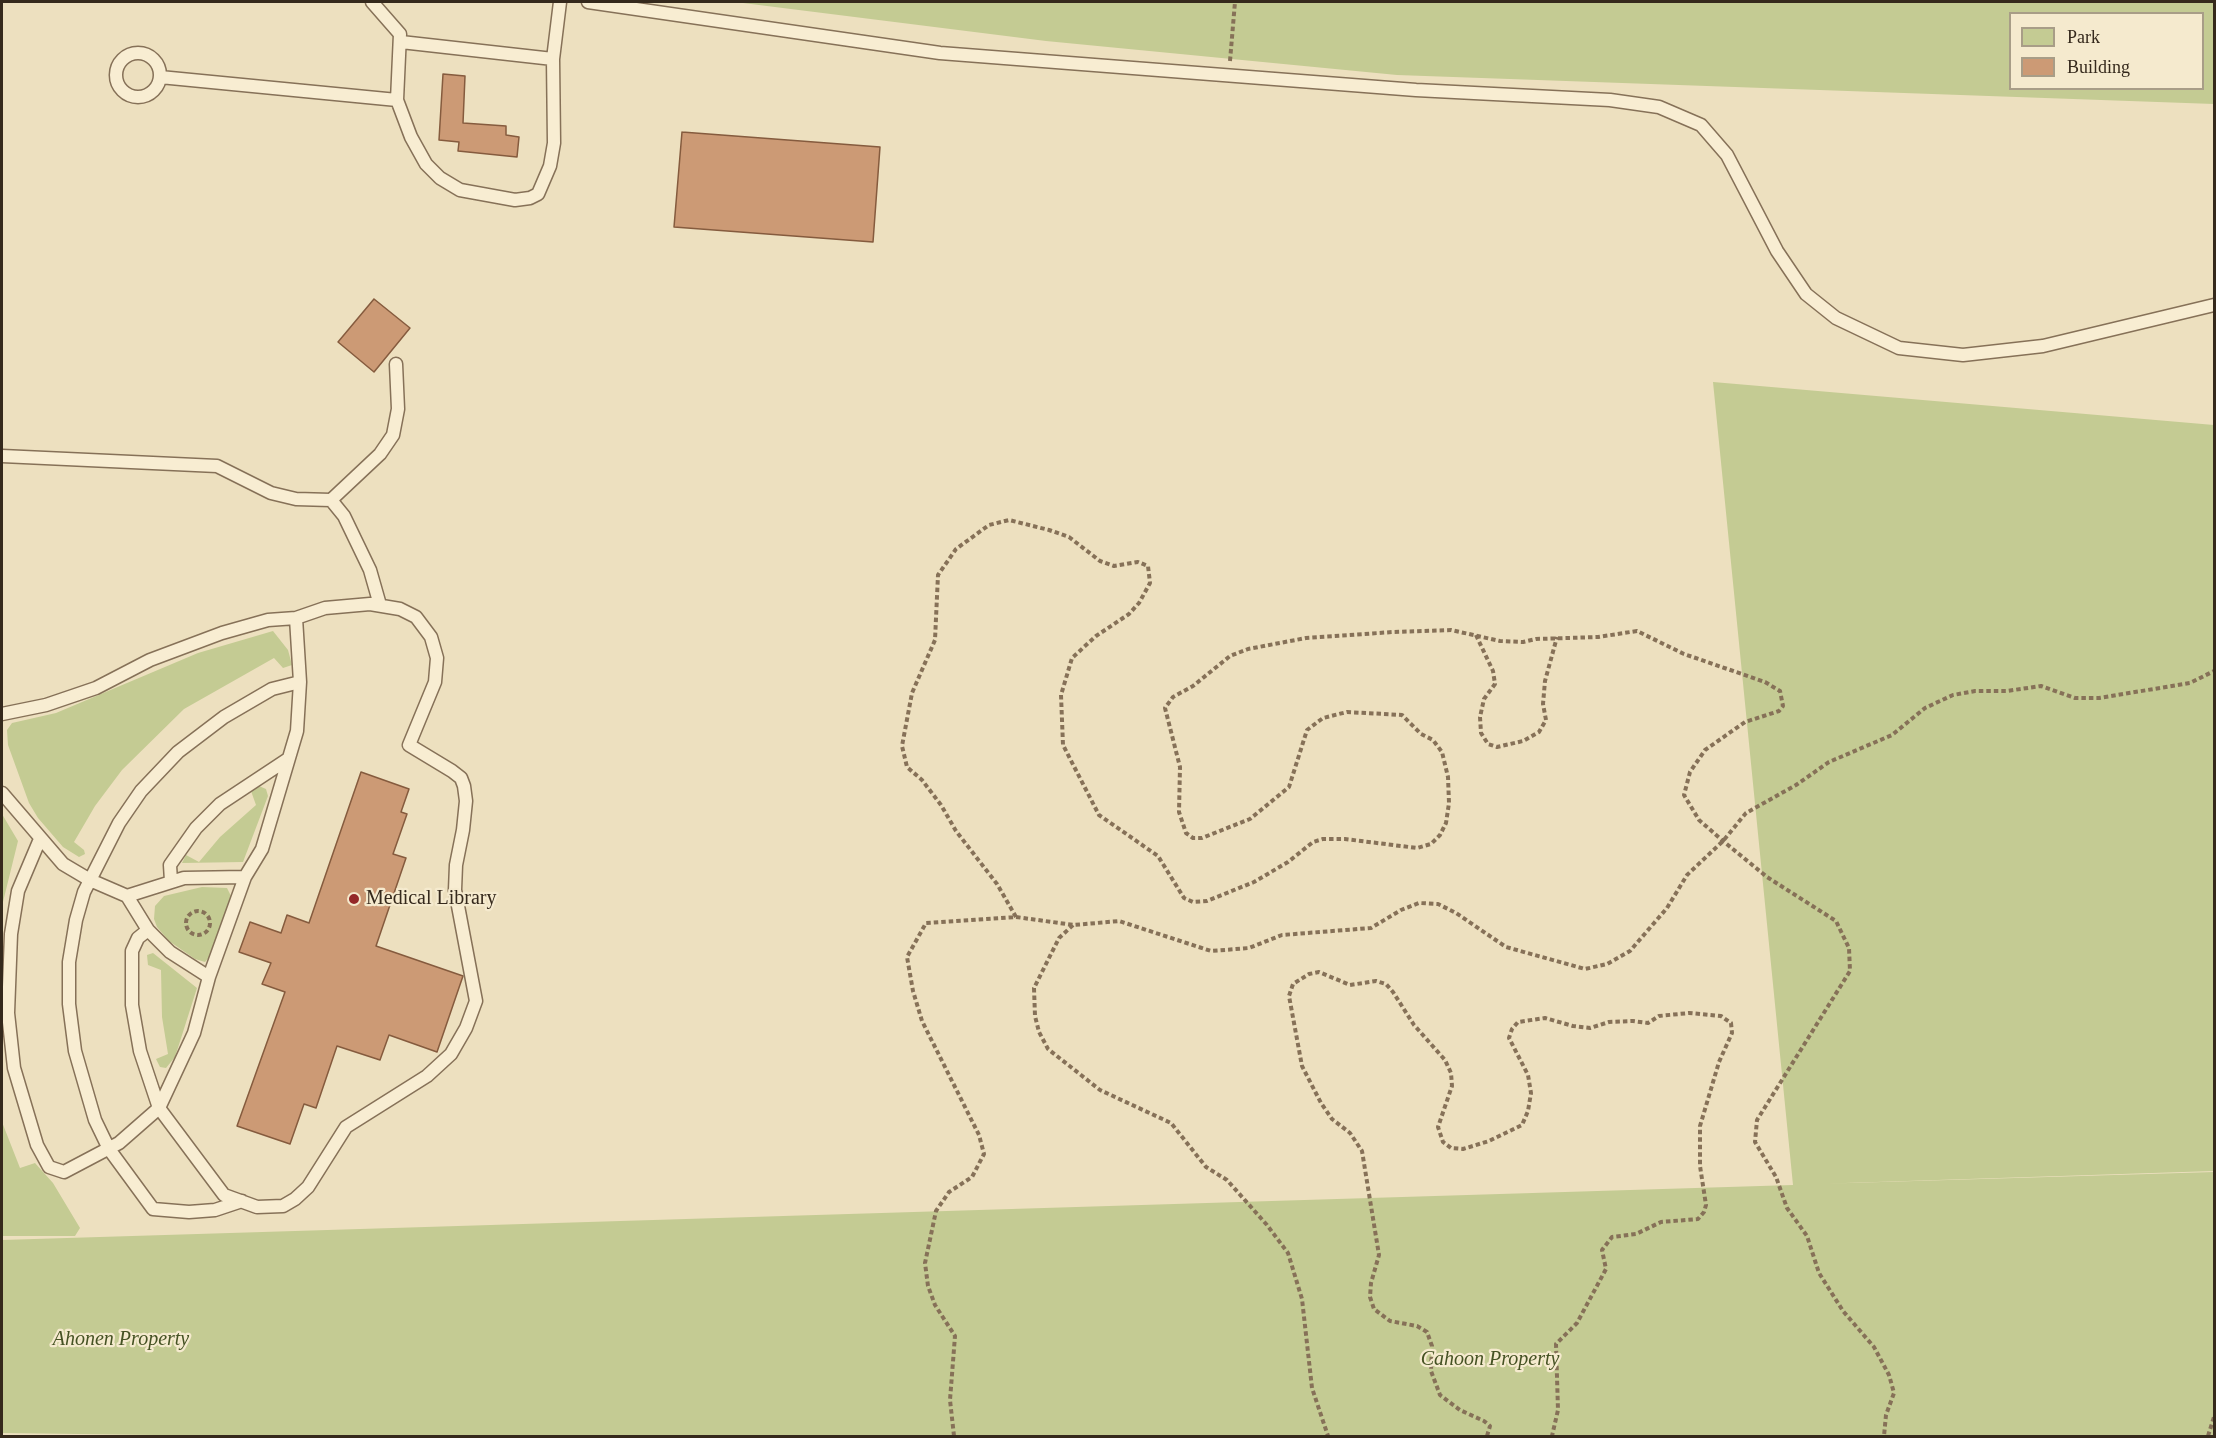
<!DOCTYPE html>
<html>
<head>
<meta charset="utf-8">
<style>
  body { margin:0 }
  #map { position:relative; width:2216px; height:1438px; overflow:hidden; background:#ede0bf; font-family:"Times New Roman",serif }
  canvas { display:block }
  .frame { position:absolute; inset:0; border:3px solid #35291c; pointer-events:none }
  .legend { position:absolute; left:2009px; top:12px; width:195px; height:78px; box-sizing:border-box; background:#f5eace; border:2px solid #a89d87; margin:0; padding:8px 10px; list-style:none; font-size:18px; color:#35291c }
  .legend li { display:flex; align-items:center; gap:12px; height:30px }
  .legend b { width:30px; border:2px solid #a89d87 }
</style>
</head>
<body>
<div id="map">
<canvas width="2216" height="1438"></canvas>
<div class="frame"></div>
<ul class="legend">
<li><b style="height:16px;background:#c4cb93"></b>Park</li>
<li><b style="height:16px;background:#cc9a75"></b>Building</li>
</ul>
</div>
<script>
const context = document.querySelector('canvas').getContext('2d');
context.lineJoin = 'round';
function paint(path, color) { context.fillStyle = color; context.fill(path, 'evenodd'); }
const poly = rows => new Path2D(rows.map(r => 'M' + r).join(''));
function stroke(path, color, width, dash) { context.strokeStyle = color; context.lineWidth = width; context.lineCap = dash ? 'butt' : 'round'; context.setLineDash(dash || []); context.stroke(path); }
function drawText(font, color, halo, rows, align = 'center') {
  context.font = font + ' "Times New Roman",serif'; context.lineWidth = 4.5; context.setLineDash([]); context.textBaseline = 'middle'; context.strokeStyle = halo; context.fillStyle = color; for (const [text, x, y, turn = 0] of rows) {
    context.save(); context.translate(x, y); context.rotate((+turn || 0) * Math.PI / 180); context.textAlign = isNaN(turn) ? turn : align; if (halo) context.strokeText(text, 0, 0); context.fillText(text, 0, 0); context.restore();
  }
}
const green = poly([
  [735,2,2214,2,2214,104,1397,75,1046,41],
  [2010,14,2202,14,2202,88,2010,88],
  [1713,382,2214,425,2214,1171,1815,1184,2214,1172,2214,1436,231,1436,2,1433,2,1240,1793,1185],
  [273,631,288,650,292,665,283,668,274,658,184,709,122,770,95,806,74,842,84,850,85,854,79,857,63,847,38,818,29,803,8,745,7,730,12,723,56,713,198,653],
  [259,786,266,789,268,796,243,862,182,863,186,855,199,862,220,837,256,805,251,791],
  [2,814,18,841,2,906],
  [202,887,227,888,231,896,212,954,205,962,195,959,169,941,157,927,154,919,155,906,164,896],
  [153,953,197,988,175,1057,166,1068,160,1067,156,1059,168,1054,162,1017,161,970,148,965,147,955],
  [2,1122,20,1168,35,1163,53,1183,80,1228,75,1236,2,1236]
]);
const building = poly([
  [443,74,465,76,463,123,506,126,506,135,519,137,517,157,458,151,459,142,439,140,443,74],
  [682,132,880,147,873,242,674,227,682,132],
  [374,299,410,328,374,372,338,342,374,299],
  [361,772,409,789,401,812,407,814,393,854,406,858,376,946,463,976,437,1052,389,1035,380,1060,337,1046,316,1108,304,1104,290,1144,237,1126,285,992,262,984,271,963,239,952,250,922,281,933,287,915,309,923,361,772]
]);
const path = poly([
  [1230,61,1235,2],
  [1476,635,1493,671,1495,684,1484,699,1480,717,1481,733,1488,744,1497,747,1523,741,1539,732,1546,720,1543,704,1545,681,1557,637],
  '186 923a12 12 0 1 1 24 0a12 12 0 1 1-24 0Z',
  [1016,917,997,884,956,831,941,805,922,780,907,767,902,746,912,693,935,640,938,575,956,549,989,525,1009,520,1049,530,1069,537,1100,561,1114,566,1138,562,1148,566,1150,583,1139,603,1129,614,1096,636,1072,658,1061,695,1063,745,1099,815,1158,856,1184,898,1193,902,1207,901,1254,882,1288,862,1313,842,1323,839,1345,839,1417,848,1431,844,1440,835,1446,823,1449,803,1448,777,1442,752,1433,740,1421,734,1402,715,1347,712,1323,718,1307,730,1289,787,1250,819,1202,838,1193,838,1186,833,1179,812,1180,767,1165,708,1173,697,1193,686,1230,656,1248,649,1306,638,1393,632,1451,630,1500,641,1523,642,1536,639,1598,637,1637,631,1684,654,1765,682,1780,691,1783,706,1779,711,1745,722,1705,750,1690,772,1684,795,1699,820,1723,841,1767,877,1836,921,1849,948,1850,971,1757,1120,1755,1142,1776,1177,1787,1208,1807,1236,1819,1273,1843,1311,1874,1347,1889,1375,1894,1393,1886,1415,1884,1436],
  [1073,925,1059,938,1034,988,1035,1016,1039,1032,1048,1049,1100,1090,1171,1123,1206,1167,1227,1180,1267,1225,1288,1253,1302,1299,1312,1388,1328,1436],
  [954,1436,950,1400,955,1336,935,1305,928,1286,925,1263,936,1211,949,1192,972,1177,984,1154,979,1135,922,1021,913,991,907,957,926,923,1016,917,1074,925,1119,921,1211,951,1249,948,1282,935,1371,928,1401,910,1419,903,1438,904,1456,913,1506,947,1585,969,1607,964,1630,951,1667,908,1687,875,1723,841,1746,813,1796,785,1829,762,1892,735,1925,708,1953,695,1975,691,2007,691,2041,686,2075,698,2099,698,2190,683,2214,671],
  [1487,1436,1490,1426,1484,1421,1460,1410,1440,1395,1431,1371,1432,1346,1427,1332,1417,1326,1390,1321,1374,1309,1370,1297,1371,1283,1379,1255,1362,1151,1350,1133,1332,1119,1321,1103,1302,1066,1289,996,1293,984,1309,974,1319,972,1350,985,1376,981,1386,984,1393,992,1414,1025,1445,1060,1451,1073,1452,1086,1438,1127,1443,1142,1451,1148,1463,1149,1489,1141,1522,1125,1528,1111,1531,1093,1528,1075,1509,1038,1512,1029,1518,1022,1545,1018,1573,1026,1590,1028,1609,1022,1633,1021,1648,1023,1659,1016,1689,1013,1721,1016,1731,1023,1732,1033,1719,1062,1700,1126,1700,1166,1706,1205,1704,1212,1698,1219,1661,1222,1636,1234,1612,1237,1602,1250,1606,1269,1577,1323,1556,1344,1558,1410,1552,1436],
  [2208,1436,2214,1417]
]);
const service = poly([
  [372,2,400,34,397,100,411,137,426,164,440,178,460,190,515,200,530,198,538,194,550,166,554,143,553,59],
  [588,2,940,53,1416,90,1610,100,1659,107,1701,125,1727,155,1777,251,1806,294,1836,318,1899,348,1963,355,2043,346,2214,305],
  [401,42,553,59,560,2],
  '116 75a22 22 0 1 1 44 0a22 22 0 1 1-44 0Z',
  [160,77,397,100],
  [2,456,217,466,271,493,296,499,331,500,344,516,370,570,380,605],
  [331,500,380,454,393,435,398,409,396,364],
  [2,714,46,705,96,688,150,660,222,633,268,620,296,618,325,608,370,604,400,609,416,617,431,637,437,658,435,682,409,745,452,771,461,778,464,786,466,801,463,830,456,865,455,890,476,1001,466,1028,451,1054,427,1076,346,1127,308,1187,295,1199,283,1206,257,1207,224,1195,159,1108,140,1051,132,1005,132,951,138,938,148,930],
  [2,793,63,864,90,880,127,896,148,930,170,952,209,977],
  [40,839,18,891,11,934,8,1013,14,1068,37,1145,49,1167,64,1172,119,1143,159,1108,194,1033,209,977,245,877,262,849,297,731,300,682,296,618],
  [171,881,170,865,196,828,220,804,288,759],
  [127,896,184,878,245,877],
  [242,1201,215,1210,189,1212,153,1209,109,1149,95,1120,75,1051,69,1004,69,962,76,920,84,892,119,823,141,791,178,752,224,717,272,689,300,682]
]);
const markers = [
  [354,899,6,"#942828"]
];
const poiNames = [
  ["Medical Library",366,899]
];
const parkNames = [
  ["Ahonen Property",121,1340],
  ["Cahoon Property",1490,1360]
];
paint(green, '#c4cb93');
paint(building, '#cc9a75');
stroke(building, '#855b3e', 1.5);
stroke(service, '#867158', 15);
stroke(path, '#867158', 4, [4.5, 3]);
stroke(service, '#f8edd2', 12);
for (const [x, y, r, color] of markers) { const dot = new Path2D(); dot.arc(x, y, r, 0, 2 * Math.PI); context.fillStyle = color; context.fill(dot); stroke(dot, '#f5eace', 2); }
drawText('20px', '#35291c', '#f5eace', poiNames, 'left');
drawText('italic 20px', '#455223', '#f5eace', parkNames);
</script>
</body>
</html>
